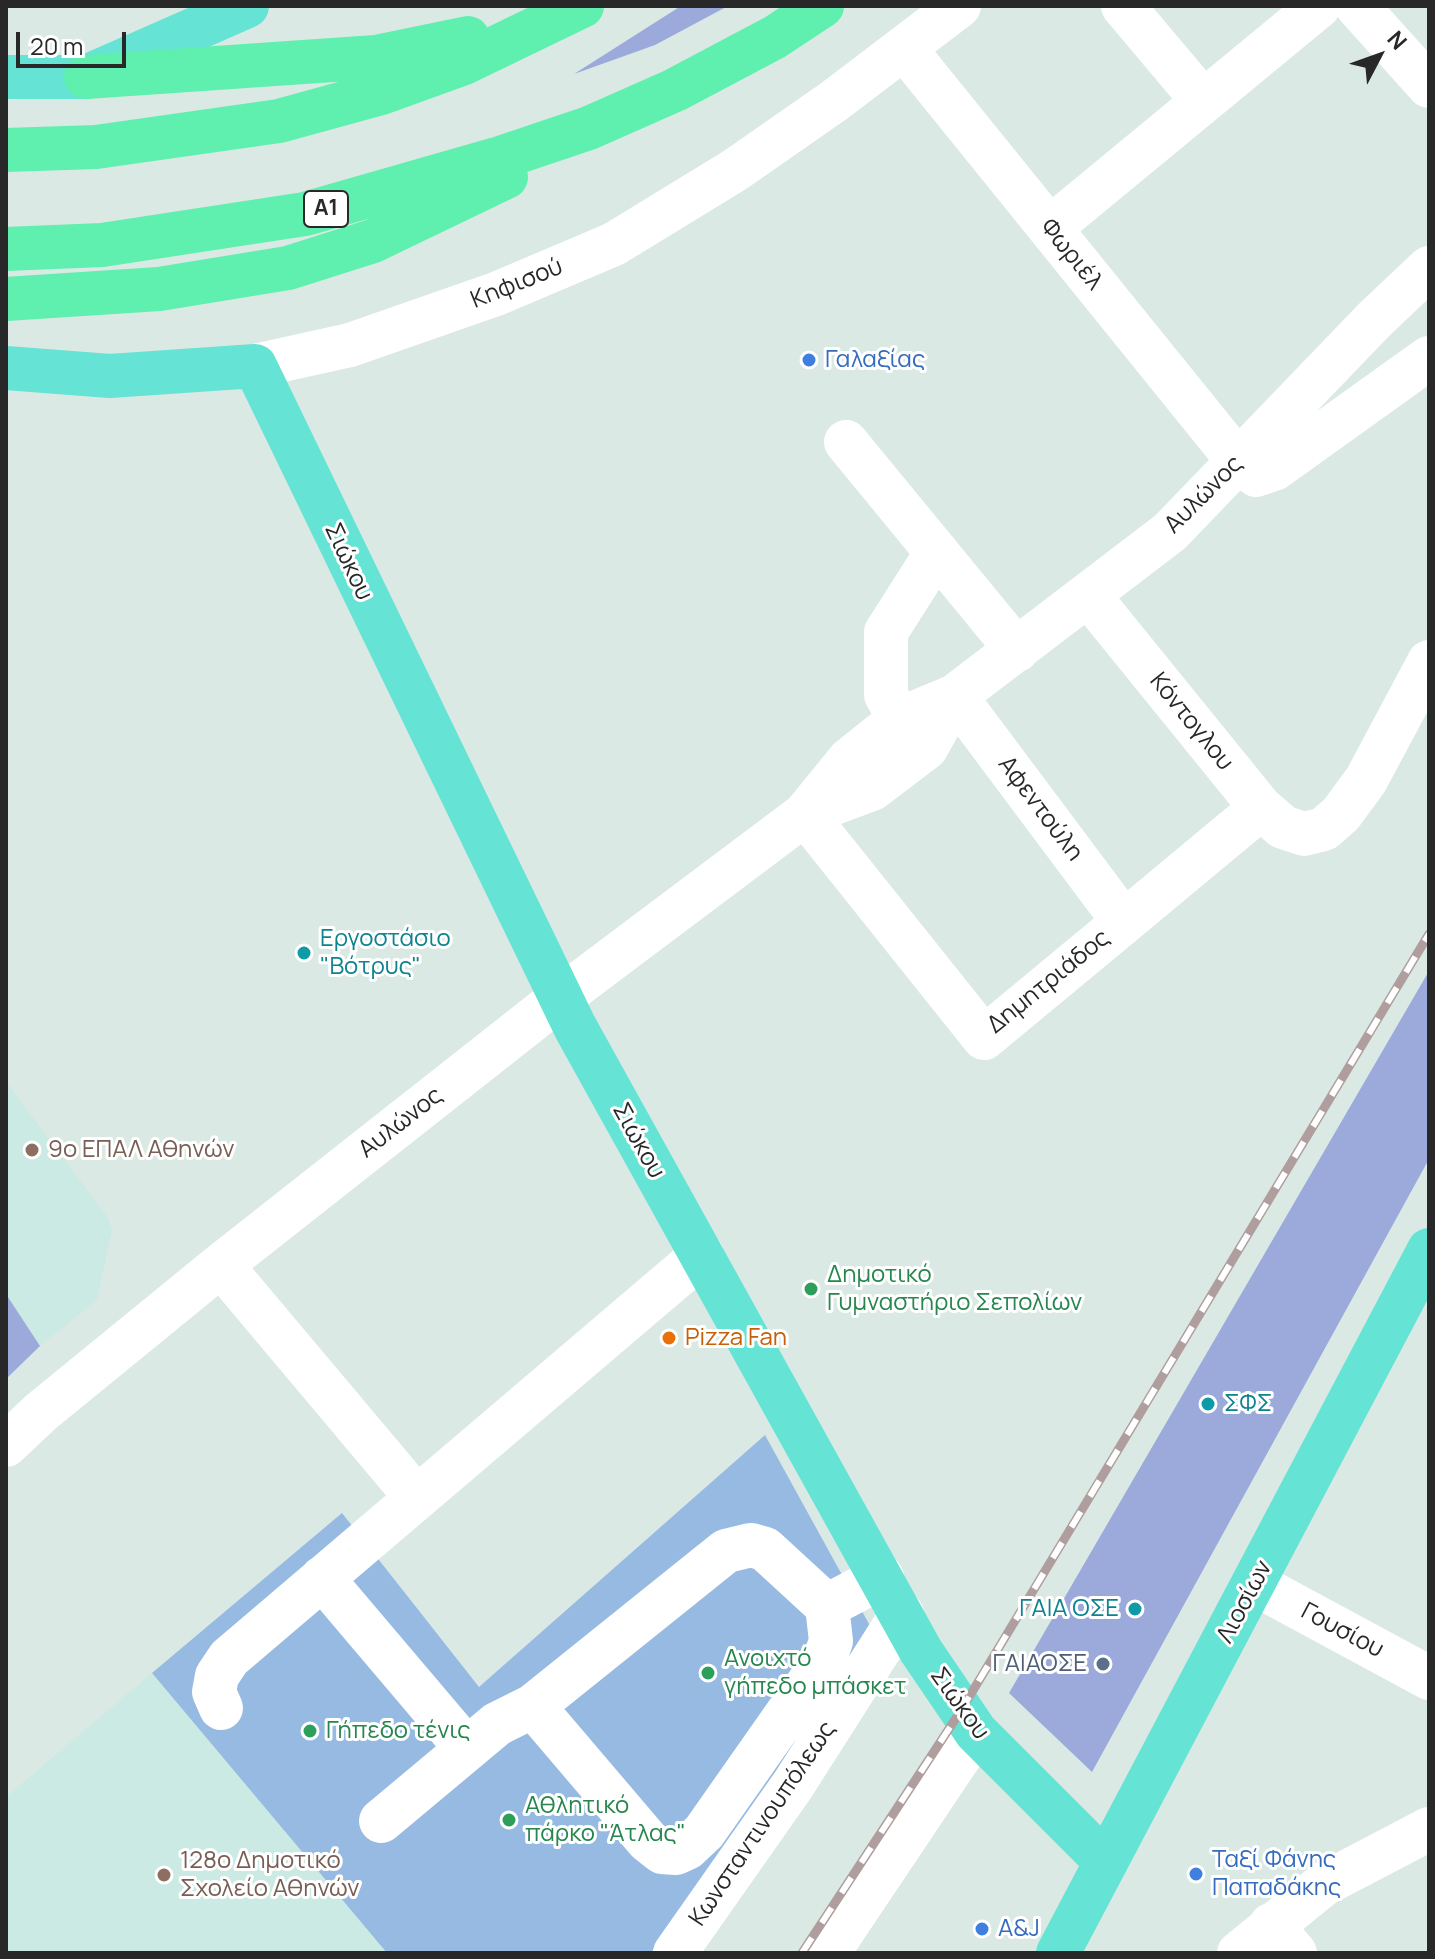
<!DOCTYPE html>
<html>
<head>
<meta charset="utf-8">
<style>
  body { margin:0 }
  #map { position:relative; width:1435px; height:1959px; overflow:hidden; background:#dae9e4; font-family:Manrope,sans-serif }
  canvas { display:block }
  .frame { position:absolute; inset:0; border:8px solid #282828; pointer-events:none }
  .north { position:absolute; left:1339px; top:16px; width:80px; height:80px; -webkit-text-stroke:6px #fff; paint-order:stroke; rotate:49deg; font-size:22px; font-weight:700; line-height:32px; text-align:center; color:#282828 }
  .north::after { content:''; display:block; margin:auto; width:28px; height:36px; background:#282828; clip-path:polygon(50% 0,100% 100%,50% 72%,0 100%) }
  .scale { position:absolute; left:16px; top:32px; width:110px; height:36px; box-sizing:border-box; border:4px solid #282828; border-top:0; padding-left:10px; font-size:24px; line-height:28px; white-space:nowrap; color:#282828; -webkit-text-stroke:6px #fff; paint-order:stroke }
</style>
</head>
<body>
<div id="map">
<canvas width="1435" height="1959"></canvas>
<div class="frame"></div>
<div class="north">N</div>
<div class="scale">20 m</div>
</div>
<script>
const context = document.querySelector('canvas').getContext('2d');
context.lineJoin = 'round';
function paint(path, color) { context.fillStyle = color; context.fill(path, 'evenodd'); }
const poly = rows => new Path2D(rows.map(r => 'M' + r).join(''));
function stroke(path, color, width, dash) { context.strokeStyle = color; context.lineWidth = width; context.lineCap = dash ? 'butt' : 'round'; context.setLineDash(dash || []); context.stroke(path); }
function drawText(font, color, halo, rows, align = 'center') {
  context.font = font + ' Manrope,sans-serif'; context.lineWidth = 6; context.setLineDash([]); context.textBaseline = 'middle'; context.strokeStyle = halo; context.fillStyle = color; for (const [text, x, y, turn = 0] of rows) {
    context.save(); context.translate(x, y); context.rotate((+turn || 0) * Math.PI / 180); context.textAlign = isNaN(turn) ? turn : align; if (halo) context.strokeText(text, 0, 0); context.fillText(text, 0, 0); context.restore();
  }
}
const education = poly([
  [6,1082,108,1218,112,1230,97,1300,40,1346,6,1294],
  [152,1673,387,1953,6,1953,6,1797]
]);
const green = poly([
  [681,6,728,6,655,45,574,74],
  [1429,971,1429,1159,1092,1772,1009,1693],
  [6,1294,40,1346,6,1379]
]);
const pitch = poly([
  [765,1435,874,1633,651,1953,387,1953,152,1673,342,1513,479,1687]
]);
const minor = poly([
  [1123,6,1203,101],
  [1357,6,1429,86],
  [904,48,1238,461,1256,475,1274,469,1429,358],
  [1050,228,1319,6],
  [255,366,350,345,496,294,614,244,735,170,834,101,959,6],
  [846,442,1017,650],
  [1089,596,1261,808,1283,827,1304,834,1324,829,1341,814,1366,780,1429,662],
  [900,719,886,695,886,632,937,552],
  [1124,922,955,696,926,748,872,789,805,814,984,1038,1124,922,1261,808],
  [221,1265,417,1498],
  [6,1445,41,1412,221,1265,560,998,805,814,849,760,900,719,955,696,1170,532,1374,320,1429,268],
  [322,1578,467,1749],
  [1255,1584,1429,1678],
  [533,1706,648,1841,662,1852,676,1853,687,1848,704,1832,824,1661,831,1641,827,1606],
  [221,1708,214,1692,217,1676,229,1658,702,1255],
  [381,1821,497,1724,533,1706,726,1551,751,1545,765,1549,827,1606,882,1577],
  [1271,1925,1295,1953],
  [675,1953,793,1785,902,1614],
  [828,1953,976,1732],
  [1239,1953,1324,1884,1429,1829]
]);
const major = poly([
  [6,77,86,77,247,6],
  [6,368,110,376,255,366,575,1027,921,1651,976,1732,1106,1862],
  [1058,1953,1429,1250]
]);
const highway = poly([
  [86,77,376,57,468,38],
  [6,150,96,147,279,121,381,93,464,63,582,6],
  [6,249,102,245,305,214,497,159,589,128,675,90,775,37,822,6],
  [6,299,159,289,288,268,373,241,506,177]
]);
const rail = poly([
  [802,1953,960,1712,1429,934]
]);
const markers = [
  [809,360,8,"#3f7fe0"],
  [304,953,8,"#0f9aa8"],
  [32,1150,8,"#8d6e63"],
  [811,1289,8,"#2e9e5b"],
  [669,1338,8,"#e8710a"],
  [1208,1404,8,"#0f9aa8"],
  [1135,1609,8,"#0f9aa8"],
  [1103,1664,8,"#5c6f8a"],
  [708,1673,8,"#2e9e5b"],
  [310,1731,8,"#2e9e5b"],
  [509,1820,8,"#2e9e5b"],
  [1196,1874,8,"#3f7fe0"],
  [164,1875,8,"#8d6e63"],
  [982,1929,8,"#3f7fe0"]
];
const shields = [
  [326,209,44]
];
const shieldNames = [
  ["Α1",326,209]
];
const streetNames = [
  ["Φωριέλ",1071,255,51],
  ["Κηφισού",517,284,-22],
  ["Αυλώνος",1204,495,-45],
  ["Σιώκου",348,562,65],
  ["Κόντογλου",1191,722,51],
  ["Αφεντούλη",1040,809,53],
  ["Δημητριάδος",1049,982,-39],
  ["Αυλώνος",401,1123,-38],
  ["Σιώκου",638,1141,61],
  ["Λιοσίων",1245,1602,-62],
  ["Γουσίου",1342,1631,28],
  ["Σιώκου",959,1704,54],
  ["Κωνσταντινουπόλεως",763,1824,-56]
];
const shopNames = [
  ["Γαλαξίας",825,360],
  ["Ταξί Φάνης",1212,1860],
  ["Παπαδάκης",1212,1888],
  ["A&J",998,1929]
];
const cultureNames = [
  ["Εργοστάσιο",320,939],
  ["\"Βότρυς\"",320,967],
  ["ΣΦΣ",1224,1404],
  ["ΓΑΙΑ ΟΣΕ",1119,1609,"right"]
];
const educationNames = [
  ["9ο ΕΠΑΛ Αθηνών",48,1150],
  ["128ο Δημοτικό",180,1861],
  ["Σχολείο Αθηνών",180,1889]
];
const leisureNames = [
  ["Δημοτικό",827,1275],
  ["Γυμναστήριο Σεπολίων",827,1303],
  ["Ανοιχτό",724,1659],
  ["γήπεδο μπάσκετ",724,1687],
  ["Γήπεδο τένις",326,1731],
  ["Αθλητικό",525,1806],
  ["πάρκο \"Άτλας\"",525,1834]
];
const foodNames = [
  ["Pizza Fan",685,1338]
];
const serviceNames = [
  ["ΓΑΙΑΟΣΕ",1087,1664]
];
paint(education, '#cbeae3');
paint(green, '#9baadb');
paint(pitch, '#97bae2');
stroke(minor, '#fff', 44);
stroke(major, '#65e3d4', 44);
stroke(highway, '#5fefae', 44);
stroke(rail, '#b09e9f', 9);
stroke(rail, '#fff', 6, [18]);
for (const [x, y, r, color] of markers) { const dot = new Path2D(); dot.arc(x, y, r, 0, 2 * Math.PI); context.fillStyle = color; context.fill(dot); stroke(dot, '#fff', 3); }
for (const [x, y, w] of shields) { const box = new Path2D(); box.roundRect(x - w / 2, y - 18, w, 36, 6); context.fillStyle = '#fff'; context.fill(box); stroke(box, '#282828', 2); }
drawText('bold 22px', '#282828', null, shieldNames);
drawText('24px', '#282828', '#fff', streetNames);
drawText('24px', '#366cbe', '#fff', shopNames, 'left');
drawText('24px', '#0d838f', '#fff', cultureNames, 'left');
drawText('24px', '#785e54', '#fff', educationNames, 'left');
drawText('24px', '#27864d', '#fff', leisureNames, 'left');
drawText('24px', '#c56008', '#fff', foodNames, 'left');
drawText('24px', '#4e5e75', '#fff', serviceNames, 'right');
</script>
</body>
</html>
